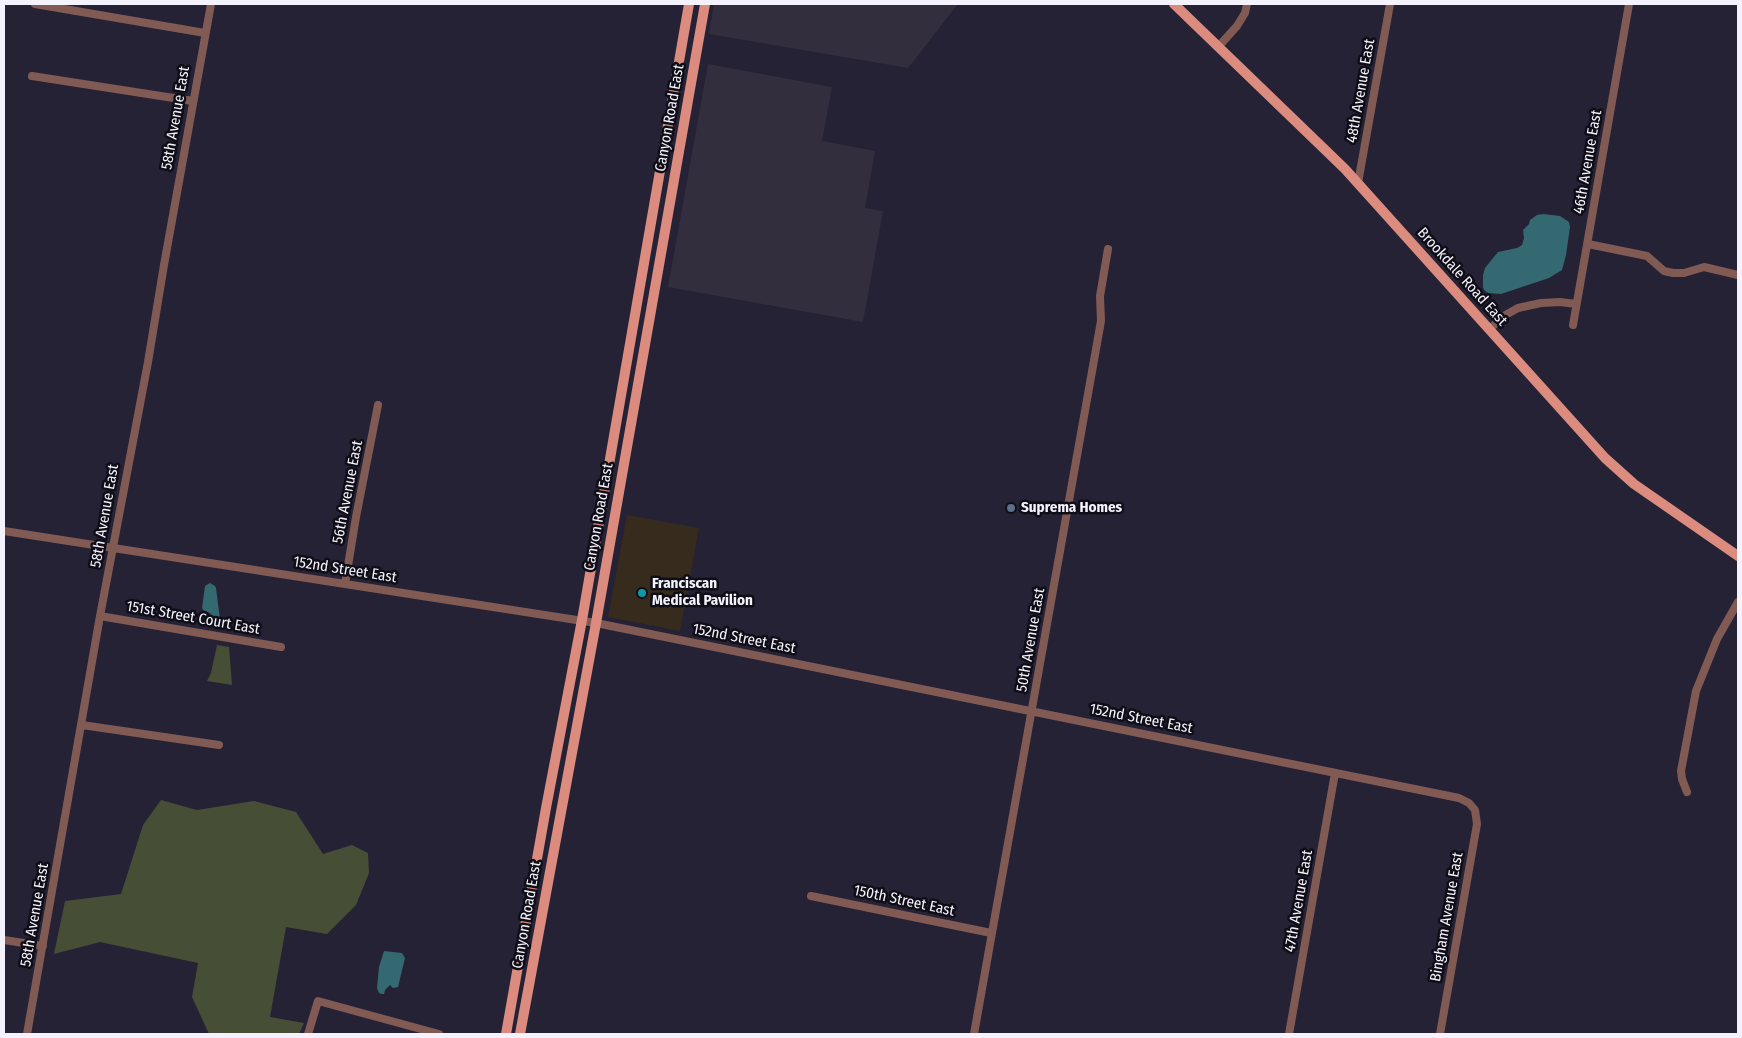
<!DOCTYPE html>
<html>
<head>
<meta charset="utf-8">
<style>
  body { margin:0 }
  #map { position:relative; width:1742px; height:1038px; overflow:hidden; background:#262236; font-family:"Fira Sans Condensed",sans-serif }
  canvas { display:block }
  .frame { position:absolute; inset:0; border:5px solid #f4f2fd; pointer-events:none }
</style>
</head>
<body>
<div id="map">
<canvas width="1742" height="1038"></canvas>
<div class="frame"></div>
</div>
<script>
const context = document.querySelector('canvas').getContext('2d');
context.lineJoin = 'round';
function paint(path, color) { context.fillStyle = color; context.fill(path, 'evenodd'); }
const poly = rows => new Path2D(rows.map(r => 'M' + r).join(''));
function stroke(path, color, width, dash) { context.strokeStyle = color; context.lineWidth = width; context.lineCap = dash ? 'butt' : 'round'; context.setLineDash(dash || []); context.stroke(path); }
function drawText(font, color, halo, rows, align = 'center') {
  context.font = font + ' "Fira Sans Condensed",sans-serif'; context.lineWidth = 5; context.setLineDash([]); context.textBaseline = 'middle'; context.strokeStyle = halo; context.fillStyle = color; for (const [text, x, y, turn = 0] of rows) {
    context.save(); context.translate(x, y); context.rotate((+turn || 0) * Math.PI / 180); context.textAlign = isNaN(turn) ? turn : align; if (halo) context.strokeText(text, 0, 0); context.fillText(text, 0, 0); context.restore();
  }
}
const commercial = poly([
  [627,515,699,528,680,631,608,617]
]);
const industrial = poly([
  [714,4,958,4,908,68,709,34],
  [708,64,832,87,822,141,875,151,865,208,883,211,863,322,668,287]
]);
const green = poly([
  [217,645,229,647,232,685,207,681,211,673],
  [161,800,197,810,254,801,296,812,323,854,352,845,368,853,369,873,356,905,327,934,286,927,270,1017,304,1023,299,1034,209,1034,192,997,198,963,100,942,54,954,65,901,121,894,143,825]
]);
const water = poly([
  [1543,214,1560,216,1569,222,1570,227,1566,255,1562,270,1549,278,1501,294,1488,293,1484,290,1483,287,1483,275,1485,268,1498,252,1517,248,1522,245,1524,238,1523,230,1529,224,1530,220,1537,215],
  [210,583,215,586,216,588,220,619,217,624,212,623,210,613,203,610,202,608,205,586],
  [384,951,402,953,405,958,398,987,393,988,390,985,385,990,384,994,382,994,379,993,377,988,379,967]
]);
const minor = poly([
  [35,4,205,33],
  [1219,46,1237,26,1245,13,1247,4],
  [32,76,193,101],
  [1358,183,1390,4],
  [1588,244,1647,256,1664,271,1673,273,1684,273,1704,267,1738,275],
  [1573,325,1629,4],
  [1489,330,1502,317,1518,308,1541,303,1560,302,1576,304],
  [4,531,596,623,1459,798,1469,803,1475,810,1477,824,1440,1034],
  [345,584,356,517,378,405],
  [100,616,281,647],
  [82,725,219,745],
  [1687,792,1682,779,1681,771,1696,691,1717,639,1738,602],
  [811,896,991,933],
  [4,940,43,946],
  [27,1034,100,616,148,362,164,265,211,4],
  [308,1034,318,1001,439,1034],
  [974,1034,1101,321,1100,296,1108,249],
  [1289,1034,1335,773]
]);
const major = poly([
  [1174,4,1345,169,1605,458,1634,484,1738,556],
  [506,1034,546,808,582,620,689,4],
  [520,1034,596,623,705,4]
]);
const markers = [
  [1011,508,5,"#5c6f8a"],
  [642,593,5,"#0f9aa8"]
];
const streetNames = [
  ["48th Avenue East",1361,91,-80],
  ["58th Avenue East",176,118,-80],
  ["Canyon Road East",670,118,-80],
  ["46th Avenue East",1588,162,-80],
  ["Brookdale Road East",1462,277,48],
  ["56th Avenue East",348,492,-79],
  ["58th Avenue East",105,516,-80],
  ["Canyon Road East",599,517,-80],
  ["152nd Street East",345,570,9],
  ["151st Street Court East",193,618,10],
  ["152nd Street East",744,639,11],
  ["50th Avenue East",1031,640,-80],
  ["152nd Street East",1141,719,11],
  ["150th Street East",904,901,12],
  ["47th Avenue East",1299,901,-80],
  ["58th Avenue East",35,915,-80],
  ["Canyon Road East",527,915,-80],
  ["Bingham Avenue East",1447,917,-80]
];
const poiNames = [
  ["Suprema Homes",1021,508],
  ["Franciscan",652,584],
  ["Medical Pavilion",652,601]
];
paint(commercial, '#362b1c');
paint(industrial, '#322e3e');
paint(green, '#474e36');
paint(water, '#346971');
stroke(minor, '#805a53', 8);
stroke(major, '#dc8c7f', 10);
for (const [x, y, r, color] of markers) { const dot = new Path2D(); dot.arc(x, y, r, 0, 2 * Math.PI); context.fillStyle = color; context.fill(dot); stroke(dot, '#0f0d16', 2); }
drawText('15px', '#f4f2fd', '#0f0d16', streetNames);
drawText('bold 15px', '#f4f2fd', '#0f0d16', poiNames, 'left');
</script>
</body>
</html>
